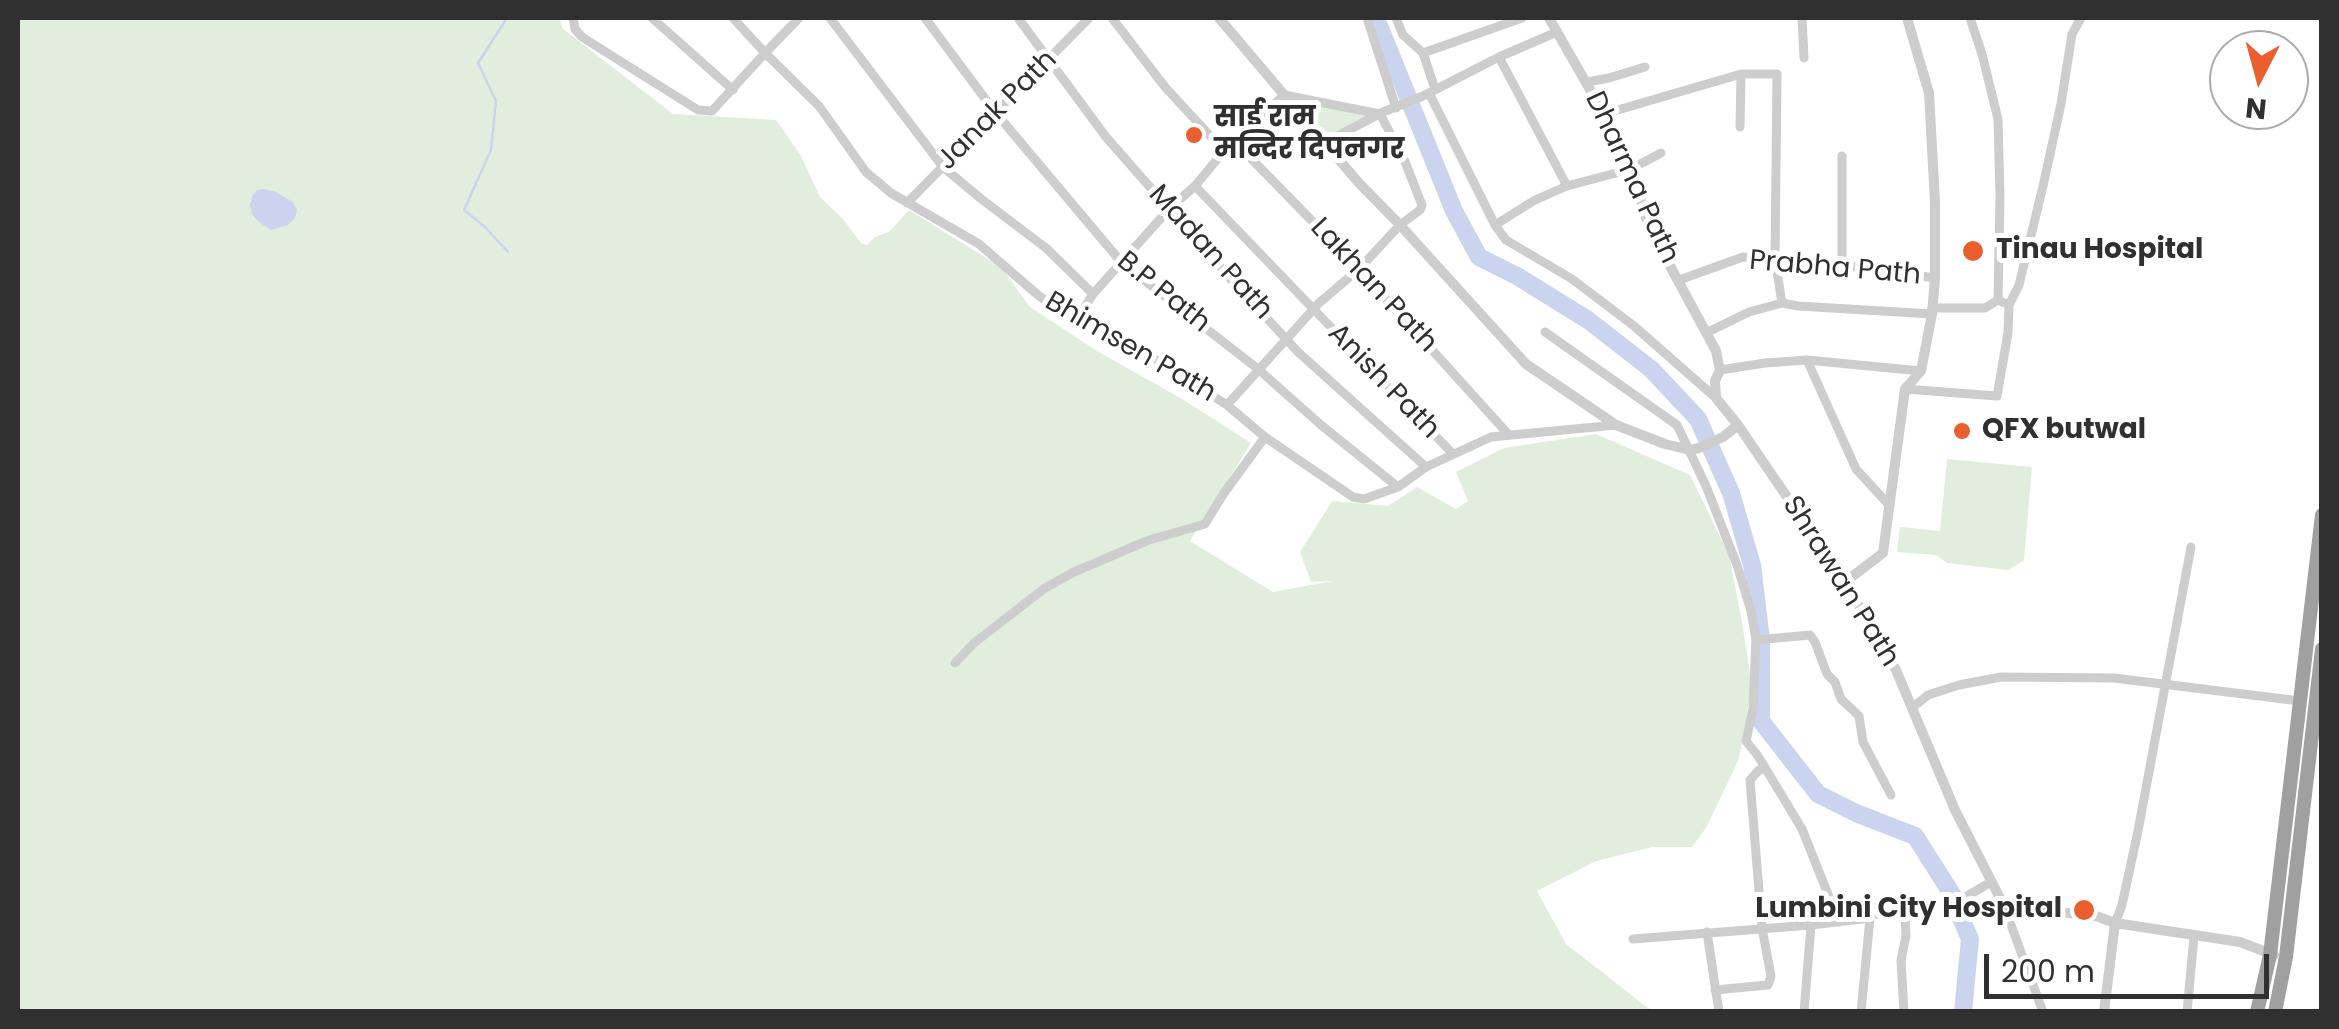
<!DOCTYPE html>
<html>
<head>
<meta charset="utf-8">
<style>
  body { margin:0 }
  #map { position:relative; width:2339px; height:1029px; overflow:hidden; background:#fff; font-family:Poppins,sans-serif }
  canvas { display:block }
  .frame { position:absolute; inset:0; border:20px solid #303030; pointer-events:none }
  .north { position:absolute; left:2209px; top:30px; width:100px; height:100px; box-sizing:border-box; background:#fff; border:2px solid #acacac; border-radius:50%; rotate:186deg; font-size:28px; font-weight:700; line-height:40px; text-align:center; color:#303030 }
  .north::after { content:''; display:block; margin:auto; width:35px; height:45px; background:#eb5f2f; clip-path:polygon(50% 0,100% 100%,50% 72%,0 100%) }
  .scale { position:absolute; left:1984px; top:954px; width:285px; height:45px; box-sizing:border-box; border:5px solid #303030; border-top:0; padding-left:12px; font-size:30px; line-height:35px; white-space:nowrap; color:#303030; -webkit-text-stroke:8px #fff; paint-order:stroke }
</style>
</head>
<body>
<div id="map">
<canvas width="2339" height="1029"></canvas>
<div class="frame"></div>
<div class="north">N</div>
<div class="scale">200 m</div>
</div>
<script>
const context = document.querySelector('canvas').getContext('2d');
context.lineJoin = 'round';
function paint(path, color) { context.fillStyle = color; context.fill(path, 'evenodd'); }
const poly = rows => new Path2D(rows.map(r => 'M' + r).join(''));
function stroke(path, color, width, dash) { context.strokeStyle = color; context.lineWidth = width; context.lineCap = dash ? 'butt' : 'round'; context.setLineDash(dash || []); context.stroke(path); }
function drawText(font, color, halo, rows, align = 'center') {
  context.font = font + ' Poppins,"Noto Sans Devanagari",sans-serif'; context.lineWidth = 10; context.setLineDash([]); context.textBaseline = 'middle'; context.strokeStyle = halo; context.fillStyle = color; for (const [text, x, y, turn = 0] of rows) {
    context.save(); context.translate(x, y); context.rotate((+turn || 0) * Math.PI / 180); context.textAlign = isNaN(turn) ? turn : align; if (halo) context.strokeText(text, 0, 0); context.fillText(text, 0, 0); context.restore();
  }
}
const green = poly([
  [18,18,560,18,562,28,673,114,776,120,800,154,820,197,843,219,861,243,867,245,875,237,889,232,909,210,1001,267,1030,307,1097,351,1184,400,1251,443,1190,541,1273,592,1333,581,1311,582,1300,552,1332,501,1388,506,1417,487,1456,509,1468,501,1456,472,1504,448,1596,434,1690,475,1729,555,1742,622,1752,686,1739,759,1706,828,1692,847,1652,847,1596,861,1537,891,1566,944,1652,1011,18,1011],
  [1284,95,1383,112,1324,143],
  [1947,459,2032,467,2024,560,2008,570,1947,563,1936,555,1897,552,1900,527,1940,531]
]);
const water = poly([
  [264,189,276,192,293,202,297,210,295,218,288,225,271,230,258,221,252,214,250,205,252,197,257,190]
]);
const stream = poly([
  [507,18,478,63,496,101,491,150,464,210,485,227,508,252]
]);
const river = poly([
  [1376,18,1454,211,1479,257,1517,276,1588,320,1651,369,1698,419,1731,493,1752,565,1761,640,1761,721,1818,794,1856,813,1915,836,1957,902,1960,916,1970,939,1963,1012]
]);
const minor = poly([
  [573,18,575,29,582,37,698,110,712,111,765,53,819,106,866,172,891,193,979,244,1039,296,1076,321,1155,359,1227,405,1265,437,1353,497,1364,499,1398,487,1426,467,1491,437,1616,425],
  [652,18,733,90],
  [733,18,765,53,799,18],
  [830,18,943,167,980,198,1046,248,1093,294],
  [925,18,995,112,1122,263,1258,369,1321,425,1398,487],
  [1018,18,1106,137,1227,275,1298,352,1426,467],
  [1112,18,1165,87,1224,151],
  [1367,18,1396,108],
  [1396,18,1403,35,1423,53,1522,18],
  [1802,18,1804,58],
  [1423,53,1435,89],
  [1499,57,1567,186],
  [1587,82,1609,78,1645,67],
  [1429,93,1495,225,1506,240,1572,279,1634,326,1716,398],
  [1604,114,1741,74,1777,74,1775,259,1782,303],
  [1740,127,1741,74],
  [1234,141,1359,269,1508,434],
  [1324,143,1383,112,1423,96,1499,57,1557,32],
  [1195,186,1453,454],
  [907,203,1089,18],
  [1495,225,1535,200,1567,186,1631,169,1661,153],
  [1842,265,1842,156],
  [1679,280,1743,257,1842,265,1935,278],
  [2009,305,2019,285,2043,186,2061,104,2072,34,2081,18],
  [1932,308,1985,308,1998,300],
  [1076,321,1093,294,1170,208,1195,186,1224,151,1284,95,1380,114,1404,159,1422,205,1420,210,1400,225,1359,269,1319,303,1227,405],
  [1545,332,1677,425,1706,486,1737,565,1751,611,1756,640,1753,709,1746,741,1758,756,1802,829,1839,922],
  [1708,332,1749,312,1782,303,1798,306,1932,314],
  [1807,360,1856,469,1890,506],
  [1720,370,1765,363,1807,360,1921,371],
  [1905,389,1997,396,2008,333,2009,305,1998,300,2000,197,1998,119,1982,54,1970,18],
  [1756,640,1810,635,1815,642,1827,674,1835,682,1841,699,1859,716,1863,742,1891,795],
  [955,663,974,643,1045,588,1074,572,1149,540,1205,524,1224,493,1265,437],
  [1912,708,1928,695,1959,685,2001,677,2114,678,2300,701],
  [2004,906,2043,1012],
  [2115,923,2122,905,2138,831,2191,547],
  [1707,932,1719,1012],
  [1633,939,1811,925,1870,918,1871,914,1905,915,1948,900,1957,902,1991,882],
  [1715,990,1768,985,1771,976,1762,928,1750,780,1759,770,1765,768],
  [1804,1012,1811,925],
  [1861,1012,1870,918],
  [1904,1012,1901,960,1906,936,1905,915],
  [2187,1012,2194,937]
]);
const tertiary = poly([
  [1219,18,1358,182,1400,225,1526,364,1616,425,1665,444,1690,450,1699,448,1723,437,1738,425],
  [1549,18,1604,114,1631,169,1649,227,1716,351,1720,370,1715,381,1716,398,1738,425,1845,582,1896,670,1955,810,2004,906,2096,916,2115,923,2240,942,2274,955],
  [1845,582,1883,553,1905,389,1921,371,1932,314,1935,278,1935,202,1929,93,1907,18],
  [2104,1012,2115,923]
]);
const trunk = poly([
  [2257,1012,2270,955,2322,515],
  [2275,1012,2286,957,2322,649]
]);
const markers = [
  [1194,135,10,"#eb5f2f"],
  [1973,251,12,"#eb5f2f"],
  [1962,431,10,"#eb5f2f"],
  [2084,910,12,"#eb5f2f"]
];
const streetNames = [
  ["Janak Path",998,111,-45],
  ["Dharma Path",1631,178,65],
  ["Madan Path",1210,253,48],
  ["Prabha Path",1835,269,5],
  ["Lakhan Path",1373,286,47],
  ["B.P Path",1163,293,39],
  ["Bhimsen Path",1130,348,30],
  ["Anish Path",1383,382,46],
  ["Shrawan Path",1840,582,58]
];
const poiNames = [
  ["साई राम",1214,119],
  ["मन्दिर दिपनगर",1214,151],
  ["Tinau Hospital",1996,251],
  ["QFX butwal",1982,431],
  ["Lumbini City Hospital",2062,910,"right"]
];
paint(green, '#e1eede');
paint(water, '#cad4ee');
stroke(stream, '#cad4ee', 2.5);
stroke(river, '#cad4ee', 18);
stroke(minor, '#cdcdcd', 9);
stroke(tertiary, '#cdcdcd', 10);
stroke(trunk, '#a0a0a0', 14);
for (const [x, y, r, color] of markers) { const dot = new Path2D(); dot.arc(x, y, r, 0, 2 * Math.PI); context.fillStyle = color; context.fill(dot); stroke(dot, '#fff', 4); }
drawText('28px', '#303030', '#fff', streetNames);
drawText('bold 28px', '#303030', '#fff', poiNames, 'left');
</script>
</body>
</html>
